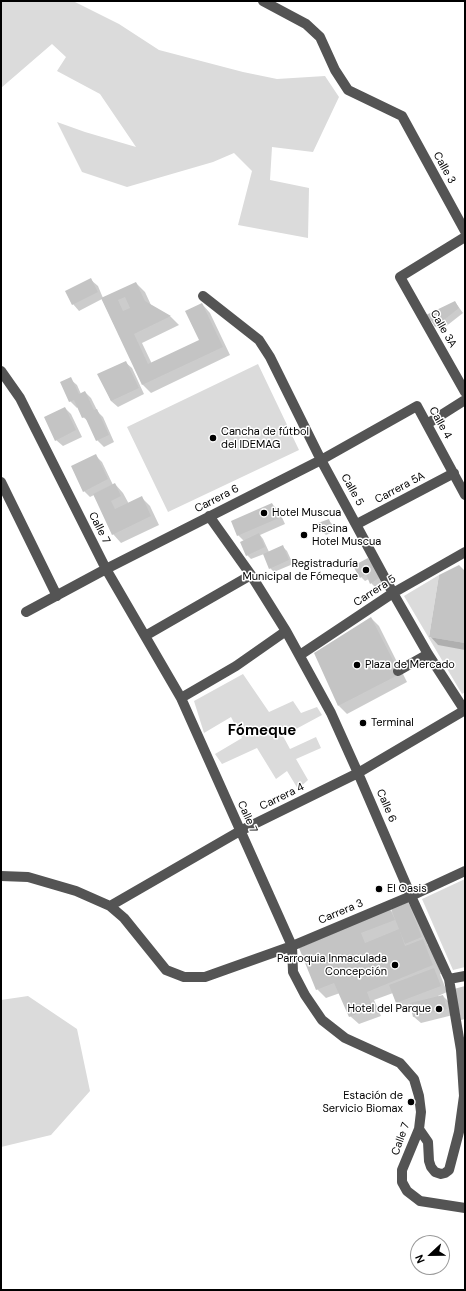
<!DOCTYPE html>
<html>
<head>
<meta charset="utf-8">
<style>
  body { margin:0 }
  #map { position:relative; width:466px; height:1291px; overflow:hidden; background:#fff; font-family:"DM Sans",sans-serif }
  canvas { display:block }
  .frame { position:absolute; inset:0; border:2px solid #000; pointer-events:none }
  .north { position:absolute; left:410px; top:1235px; width:40px; height:40px; box-sizing:border-box; background:#fff; border:1px solid #999; border-radius:50%; rotate:248deg; font-size:11px; font-weight:700; line-height:16px; text-align:center; color:#000 }
  .north::after { content:''; display:block; margin:auto; width:14px; height:18px; background:#000; clip-path:polygon(50% 0,100% 100%,50% 72%,0 100%) }
</style>
</head>
<body>
<div id="map">
<canvas width="466" height="1291"></canvas>
<div class="frame"></div>
<div class="north">N</div>
</div>
<script>
const context = document.querySelector('canvas').getContext('2d');
context.lineJoin = 'round';
function paint(path, color) { context.fillStyle = color; context.fill(path, 'evenodd'); }
const poly = rows => new Path2D(rows.map(r => 'M' + r).join(''));
function stroke(path, color, width, dash) { context.strokeStyle = color; context.lineWidth = width; context.lineCap = dash ? 'butt' : 'round'; context.setLineDash(dash || []); context.stroke(path); }
function drawText(font, color, halo, rows, align = 'center') {
  context.font = font + ' "DM Sans",sans-serif'; context.lineWidth = 3; context.setLineDash([]); context.textBaseline = 'middle'; context.strokeStyle = halo; context.fillStyle = color; for (const [text, x, y, turn = 0] of rows) {
    context.save(); context.translate(x, y); context.rotate((+turn || 0) * Math.PI / 180); context.textAlign = isNaN(turn) ? turn : align; if (halo) context.strokeText(text, 0, 0); context.fillText(text, 0, 0); context.restore();
  }
}
const green = poly([
  [1,1,73,1,119,24,159,50,243,72,277,79,325,76,339,97,313,152,272,147,270,180,309,188,308,238,238,225,252,171,234,153,213,162,127,187,82,172,57,122,85,132,136,147,100,94,57,71,66,57,52,44,1,88],
  [258,364,299,450,168,512,127,427],
  [439,575,429,637,465,643,465,692,462,694,404,596],
  [243,674,269,712,293,701,301,713,317,707,322,715,283,736,290,749,316,737,321,748,296,759,308,780,298,789,287,771,276,779,257,748,222,764,215,754,242,738,231,717,204,733,194,701],
  [465,879,465,967,453,970,422,899],
  [28,996,77,1029,90,1091,51,1135,1,1147,1,1000]
]);
const shadow = poly([
  [91,280,98,286,103,298,136,283,145,292,151,305,171,317,179,325,142,343,152,364,201,340,202,304,210,313,230,355,151,393,143,385,102,299,79,311,73,304],
  [455,302,463,313,440,331,430,320],
  [125,362,132,368,144,394,118,407,111,401,99,374],
  [70,379,77,385,81,394,85,392,91,398,98,412,103,417,114,442,104,447,97,440,89,422,83,417,78,407,77,408,70,401],
  [65,408,71,414,82,437,63,446,56,440],
  [96,456,102,462,113,485,115,484,123,493,129,504,142,498,150,506,159,525,121,543,113,534,94,495,90,497,84,491],
  [272,504,279,511,285,524,260,535,263,539,269,552,283,547,287,551,293,564,274,572,270,568,264,554,251,559,247,555,244,541,238,535],
  [328,520,332,524,335,531,326,535,322,531],
  [368,559,372,563,383,582,375,587,371,583,369,579,365,581,361,577],
  [465,572,465,650,438,645,430,636],
  [371,618,379,626,407,682,347,714,339,706],
  [408,903,414,910,428,944,427,944,431,948,441,974,440,974,447,992,438,996,438,997,443,996,449,1002,453,1015,421,1023,414,1017,411,1006,403,1009,397,1003,393,993,374,1000,381,1016,359,1024,350,1016,340,993,326,998,317,989,300,949,390,910,395,914]
]);
const building = poly([
  [91,278,98,292,72,305,65,291],
  [136,282,145,301,171,316,134,334,148,364,199,340,185,311,202,303,223,347,142,385,101,298],
  [125,297,130,308,123,311,118,300],
  [455,301,459,308,435,327,431,320,429,321,426,315],
  [126,361,139,388,111,401,97,374],
  [71,377,79,394,85,391,94,410,97,409,109,435,96,441,85,417,82,418,74,400,69,402,60,382],
  [65,407,76,430,55,441,44,417],
  [96,454,108,479,83,492,71,466],
  [115,483,121,496,111,501,115,509,142,496,151,516,112,535,93,494],
  [272,503,279,518,237,536,231,521],
  [329,519,332,527,321,531,318,523],
  [259,533,265,547,246,556,240,542],
  [283,545,289,560,269,569,263,554],
  [368,558,380,577,370,584,366,574,360,578,353,566],
  [459,565,465,571,465,643,429,637,439,575],
  [371,617,400,674,338,706,314,653],
  [408,902,422,937,405,944,391,909],
  [390,909,395,920,361,933,365,943,399,929,405,946,423,939,433,965,367,992,373,1008,349,1017,334,983,316,990,299,948],
  [434,968,441,986,396,1003,389,985],
  [465,986,465,1019,461,1020,454,989],
  [443,995,447,1009,413,1017,410,1003]
]);
const minor = poly([
  [263,1,306,24,320,37,335,70,348,90,402,116,465,231],
  [465,237,400,277,465,392],
  [203,296,259,340,270,357,321,460,393,593,428,654,465,711],
  [1,371,20,398,106,569,181,698,292,946,293,972,305,995,322,1020,345,1038,400,1063,414,1079,419,1096,421,1112,419,1129,402,1170,402,1182,407,1191,420,1201,465,1208],
  [427,424,465,400],
  [1,482,57,596],
  [209,516,251,575,286,631,331,713,358,773,411,896,449,979,461,1050,464,1096,459,1132,449,1170,445,1173,441,1174,435,1172,431,1167,429,1161,428,1142,419,1129],
  [357,524,454,473],
  [26,612,106,569,321,460,417,406,465,495],
  [145,636,251,575],
  [300,655,393,593,465,552],
  [398,671,428,654],
  [181,698,236,666,286,631],
  [1,876,28,877,76,891,110,906,124,918,166,970,184,977,205,977,292,946,411,896,465,871],
  [110,906,240,831,358,773,465,710],
  [449,979,465,976]
]);
const markers = [
  [213,438,4,"#000"],
  [264,513,4,"#000"],
  [304,535,4,"#000"],
  [366,570,4,"#000"],
  [357,665,4,"#000"],
  [363,723,4,"#000"],
  [379,889,4,"#000"],
  [395,965,4,"#000"],
  [439,1009,4,"#000"],
  [411,1102,4,"#000"]
];
const streetNames = [
  ["Calle 3",444,168,61],
  ["Calle 3A",443,329,60],
  ["Calle 4",440,423,61],
  ["Carrera 5A",400,488,-28],
  ["Calle 5",352,490,61],
  ["Carrera 6",217,499,-27],
  ["Calle 7",99,528,63],
  ["Carrera 5",375,591,-33],
  ["Carrera 4",282,797,-26],
  ["Calle 6",386,806,67],
  ["Calle 7",247,817,66],
  ["Carrera 3",341,912,-23],
  ["Calle 7",401,1139,-70]
];
const poiNames = [
  ["Cancha de fútbol",221,432],
  ["del IDEMAG",221,445],
  ["Hotel Muscua",272,513],
  ["Piscina",312,529],
  ["Hotel Muscua",312,542],
  ["Registraduría",358,564,"right"],
  ["Municipal de Fómeque",358,577,"right"],
  ["Plaza de Mercado",365,665],
  ["Terminal",371,723],
  ["El Oasis",387,889],
  ["Parroquia Inmaculada",387,959,"right"],
  ["Concepción",387,972,"right"],
  ["Hotel del Parque",431,1009,"right"],
  ["Estación de",403,1096,"right"],
  ["Servicio Biomax",403,1109,"right"]
];
const districtNames = [
  ["Fómeque",262,731]
];
paint(green, '#dbdbdb');
paint(shadow, '#0003');
paint(building, '#c4c4c4');
stroke(minor, '#545454', 10);
for (const [x, y, r, color] of markers) { const dot = new Path2D(); dot.arc(x, y, r, 0, 2 * Math.PI); context.fillStyle = color; context.fill(dot); stroke(dot, '#fff', 1.5); }
drawText('11px', '#000', '#fff', streetNames);
drawText('11px', '#000', '#fff', poiNames, 'left');
drawText('bold 15px', '#000', '#fff', districtNames);
</script>
</body>
</html>
